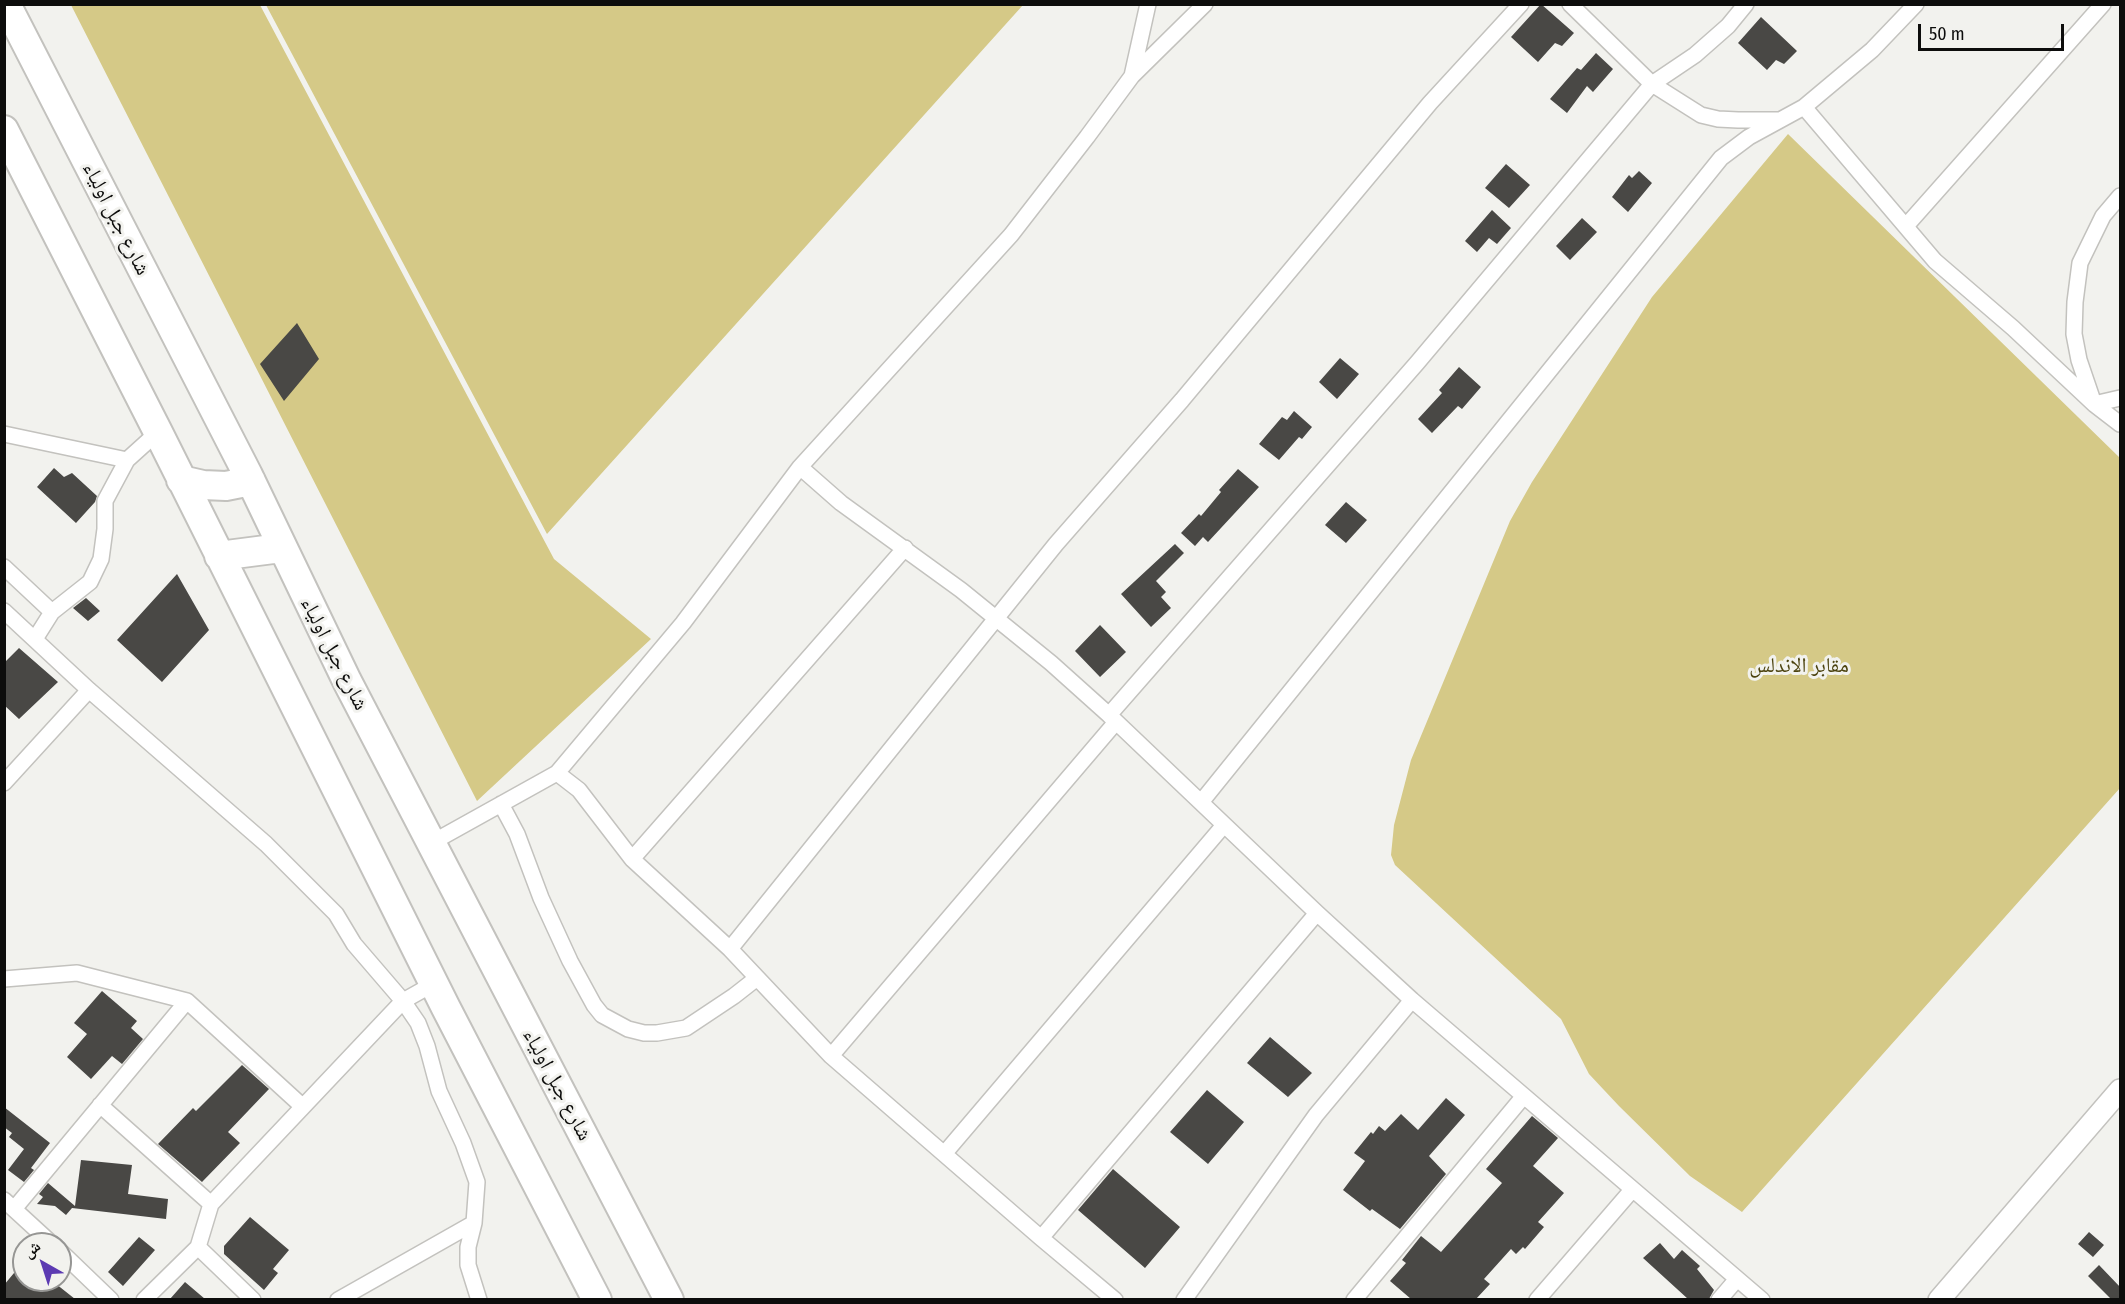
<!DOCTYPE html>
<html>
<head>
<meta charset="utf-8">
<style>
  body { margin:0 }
  #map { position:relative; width:2125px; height:1304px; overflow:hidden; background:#f2f2ee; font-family:"Fira Sans Condensed","Noto Naskh Arabic",sans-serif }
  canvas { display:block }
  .frame { position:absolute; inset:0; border:6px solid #0d0d0c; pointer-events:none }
  .north { position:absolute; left:12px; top:1232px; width:60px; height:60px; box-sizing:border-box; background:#f2f2ee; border:2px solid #969694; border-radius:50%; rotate:321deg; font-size:16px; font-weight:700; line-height:24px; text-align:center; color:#0d0d0c }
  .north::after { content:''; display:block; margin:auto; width:21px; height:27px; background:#5c3ab2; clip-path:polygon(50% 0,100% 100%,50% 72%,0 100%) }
  .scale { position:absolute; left:1918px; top:24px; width:146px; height:27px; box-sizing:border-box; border:3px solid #0d0d0c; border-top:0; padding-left:8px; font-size:18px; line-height:21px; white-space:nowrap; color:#0d0d0c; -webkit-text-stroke:4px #f2f2ee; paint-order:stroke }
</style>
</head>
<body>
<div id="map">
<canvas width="2125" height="1304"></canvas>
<div class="frame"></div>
<div class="north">ش</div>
<div class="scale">50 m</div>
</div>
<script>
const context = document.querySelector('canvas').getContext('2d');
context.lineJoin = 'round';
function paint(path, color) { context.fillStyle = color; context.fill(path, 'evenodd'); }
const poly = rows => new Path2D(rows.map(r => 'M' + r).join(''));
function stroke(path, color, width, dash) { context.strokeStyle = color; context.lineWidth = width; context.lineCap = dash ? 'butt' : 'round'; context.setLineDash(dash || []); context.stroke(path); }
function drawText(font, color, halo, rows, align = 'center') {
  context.font = font + ' "Fira Sans Condensed","Noto Naskh Arabic",sans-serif'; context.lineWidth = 6; context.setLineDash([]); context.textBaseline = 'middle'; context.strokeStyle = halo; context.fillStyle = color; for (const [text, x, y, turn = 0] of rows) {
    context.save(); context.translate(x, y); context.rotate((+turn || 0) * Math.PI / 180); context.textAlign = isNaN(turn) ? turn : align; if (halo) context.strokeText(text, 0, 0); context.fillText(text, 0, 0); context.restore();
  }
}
const green = poly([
  [71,5,260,5,554,559,651,639,477,801],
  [266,5,1023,5,547,534],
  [1788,134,2120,458,2120,788,1742,1212,1690,1176,1619,1106,1589,1074,1561,1019,1395,865,1391,855,1394,825,1411,760,1510,521,1532,482,1652,297]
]);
const building = poly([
  [1541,4,1574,33,1562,46,1555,43,1538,62,1511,37],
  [1761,17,1797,51,1784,64,1776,60,1767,70,1738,43],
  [1596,53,1613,69,1593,92,1587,86,1567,113,1550,99,1577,68,1581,70],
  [1506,164,1530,185,1509,208,1485,188],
  [1639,171,1652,183,1628,212,1612,197,1629,175,1632,178],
  [1492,210,1511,228,1497,244,1489,238,1477,252,1465,241],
  [1582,218,1597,232,1570,260,1556,246],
  [297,323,319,359,284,401,260,364],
  [1340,358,1359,374,1337,399,1319,382],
  [1459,367,1481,387,1462,409,1458,406,1432,433,1418,419,1442,393,1439,390],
  [1294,411,1312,427,1302,439,1299,437,1279,460,1259,444,1282,417,1287,420],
  [54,468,64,477,72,473,97,496,95,502,76,523,37,487],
  [1238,469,1259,487,1208,542,1203,537,1195,546,1181,533,1199,514,1201,516,1221,492,1219,490],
  [1346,502,1367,520,1346,543,1325,525],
  [1175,544,1184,553,1156,581,1166,592,1161,597,1171,608,1151,627,1121,594],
  [177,574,209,630,162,682,117,640],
  [86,598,100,611,88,621,73,608],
  [1100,625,1126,652,1100,677,1075,651],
  [19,648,58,682,19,719,4,705,4,663],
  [102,991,137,1021,131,1028,143,1039,122,1064,112,1056,91,1079,67,1057,87,1034,74,1023],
  [1270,1037,1312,1073,1288,1097,1247,1063],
  [242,1065,269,1089,228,1132,240,1143,202,1182,158,1144,193,1108,196,1111],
  [1207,1090,1244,1122,1208,1164,1170,1132],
  [1446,1098,1465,1115,1429,1156,1446,1174,1400,1229,1372,1209,1370,1211,1343,1190,1365,1161,1354,1153,1371,1132,1373,1134,1379,1126,1385,1131,1401,1114,1418,1130],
  [4,1107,50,1143,31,1168,34,1170,24,1182,8,1170,24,1149,9,1137,12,1133,4,1127],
  [1532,1116,1558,1138,1533,1166,1564,1193,1538,1222,1544,1227,1525,1249,1523,1247,1516,1254,1511,1249,1484,1279,1490,1284,1476,1299,1411,1299,1390,1281,1406,1263,1402,1260,1421,1236,1441,1252,1502,1183,1486,1169],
  [81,1160,132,1165,128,1194,168,1199,166,1219,72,1208,66,1215,55,1206,37,1204,43,1197,39,1194,48,1183,75,1206],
  [1113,1169,1180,1227,1145,1268,1078,1210],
  [250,1217,289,1250,273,1269,278,1273,264,1290,224,1254,224,1246],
  [2089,1232,2104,1245,2093,1257,2078,1244],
  [139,1237,155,1250,123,1286,108,1272],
  [1660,1243,1674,1259,1682,1250,1700,1266,1697,1269,1714,1290,1709,1299,1688,1299,1643,1258],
  [24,1261,24,1280,51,1280,75,1299,4,1299,4,1285],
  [2099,1265,2121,1288,2121,1299,2111,1299,2088,1276],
  [185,1282,205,1299,170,1299]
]);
const street = poly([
  [1570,4,1652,84,1701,115,1718,119,1738,120,1779,120],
  [1132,76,1148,4],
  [1804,107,1935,261,2013,328,2094,404,2120,424],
  [2120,196,2103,216,2080,263,2075,302,2074,334,2079,360,2094,404,2120,398],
  [1906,226,2103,4],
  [4,434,127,460],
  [800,467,841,503,961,590,1051,663,1109,715,1317,913,1412,1000,1762,1300],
  [4,567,52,612],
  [4,611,89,690,266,844,336,914,354,944,403,1001,418,1023,427,1046,439,1091,463,1143,477,1182,474,1223,468,1247,468,1265,479,1300],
  [35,639,52,612,90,582,101,559,105,529,105,501,127,460,158,432],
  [1109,715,1417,363,1652,84,1695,55,1728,26,1746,4],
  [557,773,579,790,632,859,730,949,831,1056,1041,1238,1115,1300],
  [4,783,89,690],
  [1202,801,1721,158,1749,137,1804,107,1872,50,1916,4],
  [501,804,517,834,541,898,570,961,594,1005,602,1015,628,1029,644,1033,657,1033,686,1028,734,996,757,978],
  [433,842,557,773,683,623,800,467,1011,235,1087,137,1132,76,1205,4],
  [632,859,905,548],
  [730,949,1056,544,1182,400,1430,103,1521,4],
  [4,979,77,973,187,1001,302,1106],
  [831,1056,1116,722],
  [100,1105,211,1204],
  [944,1154,1224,825],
  [4,1200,52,1244],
  [14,1209,187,1001],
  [1041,1238,1317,913],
  [198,1247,253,1300],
  [60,1251,111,1300],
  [144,1300,198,1247,211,1204,403,1001,435,983],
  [338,1300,474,1223],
  [1184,1300,1316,1115,1412,1000],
  [1354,1300,1523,1097],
  [1537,1300,1632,1190],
  [1719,1300,1737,1279]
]);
const secondary = poly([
  [1939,1300,2120,1090]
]);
const highway = poly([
  [6,4,248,475,347,681,669,1300],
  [4,130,158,432,446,1008,597,1300],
  [181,480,203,485,226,486,251,481],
  [219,556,281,548]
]);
const streetNames = [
  ["شارع جبل اولياء",116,219,63],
  ["شارع جبل اولياء",334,654,63],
  ["شارع جبل اولياء",557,1085,62]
];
const parkNames = [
  ["مقابر الاندلس",1799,666]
];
paint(green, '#d5c987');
paint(building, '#494845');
stroke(street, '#c3c2be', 18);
stroke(secondary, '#c3c2be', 24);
stroke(highway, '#c3c2be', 32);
stroke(street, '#fff', 15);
stroke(secondary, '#fff', 21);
stroke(highway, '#fff', 28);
drawText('21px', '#0d0d0c', '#f2f2ee', streetNames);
drawText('21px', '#4c430f', '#f2f2ee', parkNames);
</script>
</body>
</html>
